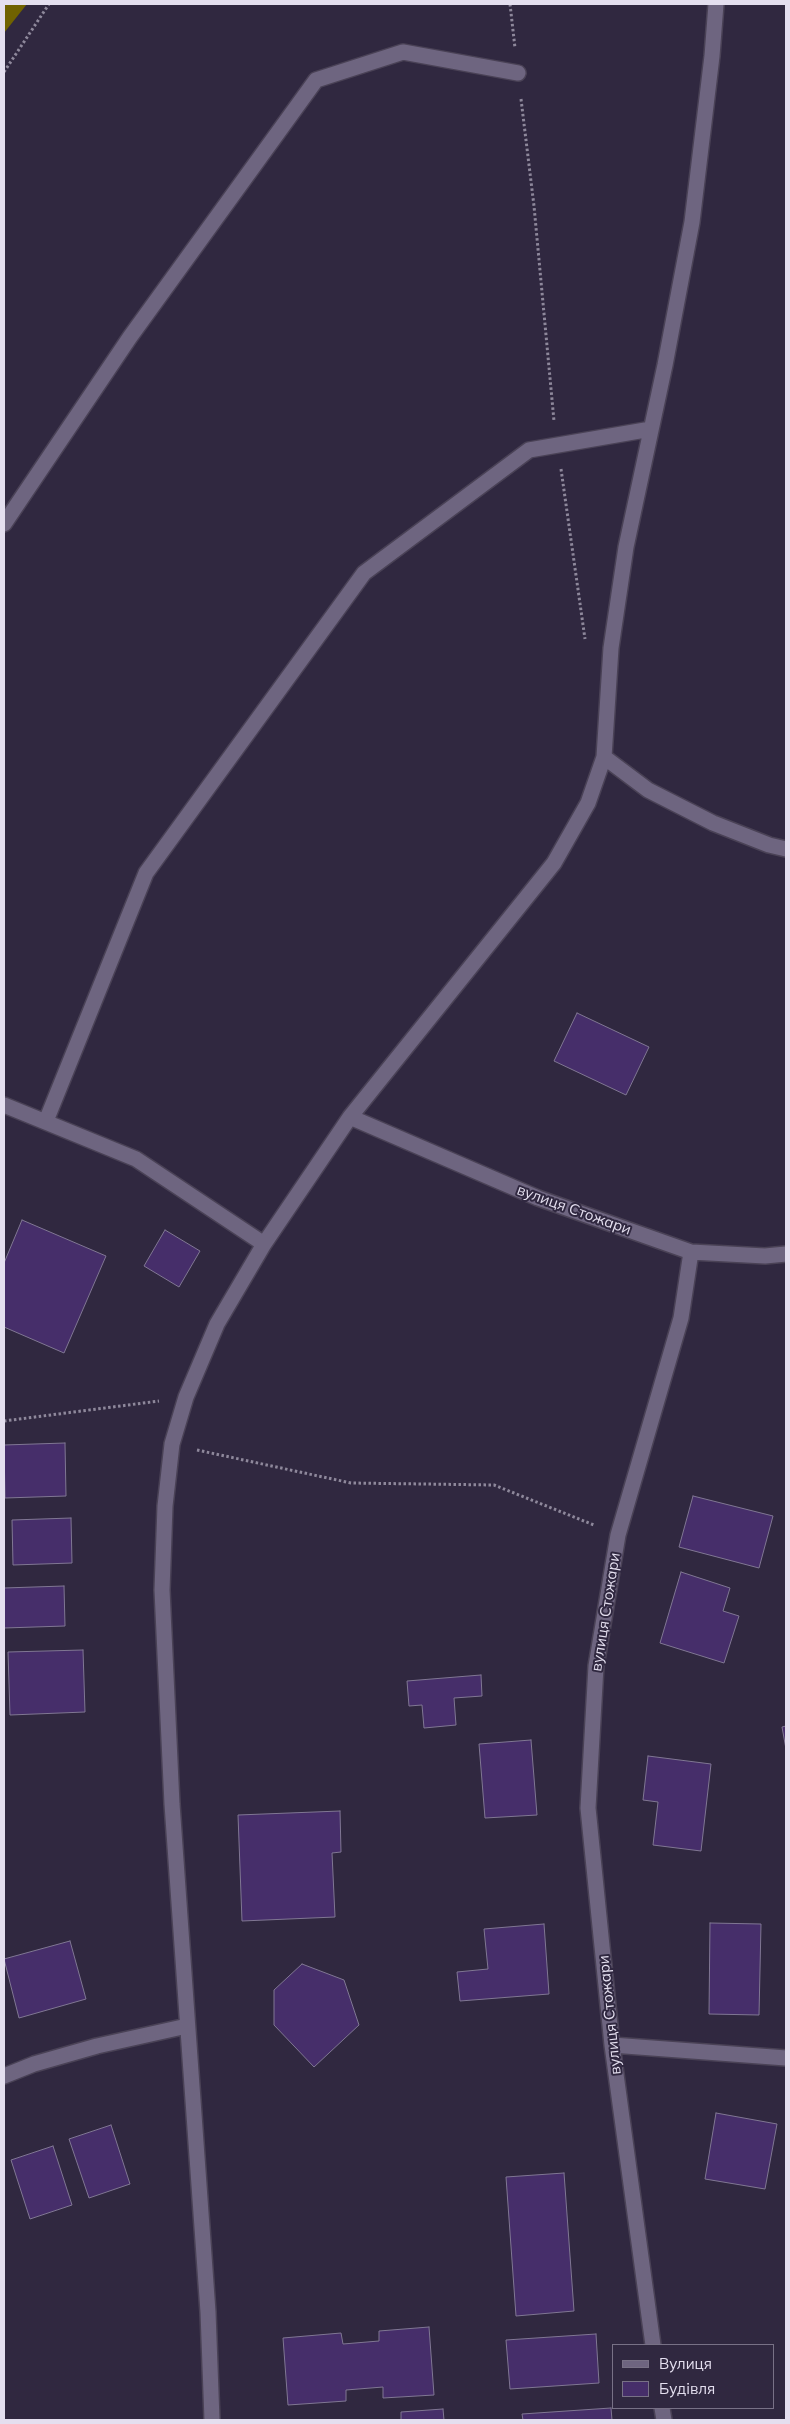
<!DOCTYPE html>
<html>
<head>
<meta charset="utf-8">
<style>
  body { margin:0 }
  #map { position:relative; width:790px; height:2424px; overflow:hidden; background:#302840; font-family:Mulish,sans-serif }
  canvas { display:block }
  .frame { position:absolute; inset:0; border:5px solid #e4dfef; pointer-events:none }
  .legend { position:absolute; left:612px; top:2344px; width:162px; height:65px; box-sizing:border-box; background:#302840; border:1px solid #787186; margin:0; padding:6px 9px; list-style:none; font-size:15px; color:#e4dfef }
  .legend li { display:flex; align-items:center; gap:10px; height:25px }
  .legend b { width:25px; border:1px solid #787186 }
</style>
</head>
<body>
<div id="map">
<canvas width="790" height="2424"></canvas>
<div class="frame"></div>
<ul class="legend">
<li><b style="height:6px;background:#6e6580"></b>Вулиця</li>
<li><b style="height:14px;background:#462e6a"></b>Будівля</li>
</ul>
</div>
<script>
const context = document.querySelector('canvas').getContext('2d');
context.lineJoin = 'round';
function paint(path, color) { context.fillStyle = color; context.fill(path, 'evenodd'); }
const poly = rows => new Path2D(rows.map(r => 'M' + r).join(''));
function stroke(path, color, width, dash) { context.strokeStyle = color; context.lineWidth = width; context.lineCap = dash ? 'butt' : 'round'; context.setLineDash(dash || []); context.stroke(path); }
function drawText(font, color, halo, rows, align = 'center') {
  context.font = font + ' Mulish,sans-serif'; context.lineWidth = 4; context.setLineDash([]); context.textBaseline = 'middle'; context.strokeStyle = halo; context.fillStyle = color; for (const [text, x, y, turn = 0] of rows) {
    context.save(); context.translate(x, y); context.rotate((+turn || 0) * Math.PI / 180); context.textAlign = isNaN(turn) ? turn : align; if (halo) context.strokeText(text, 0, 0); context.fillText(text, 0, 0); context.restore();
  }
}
const forest = poly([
  [4,4,27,4,4,33]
]);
const building = poly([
  [577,1013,649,1047,626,1095,554,1061,577,1013],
  [22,1220,106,1256,64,1353,4,1327,4,1263,22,1220],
  [165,1230,200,1251,179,1287,144,1266,165,1230],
  [65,1443,66,1496,5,1498,4,1445,65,1443],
  [693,1496,773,1516,759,1568,679,1547,693,1496],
  [71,1518,72,1563,13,1565,12,1520,71,1518],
  [681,1572,730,1588,723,1611,739,1616,724,1663,660,1643,681,1572],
  [64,1586,65,1626,4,1628,4,1588,64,1586],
  [83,1650,85,1712,10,1715,8,1652,83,1650],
  [481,1675,482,1696,454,1698,456,1725,424,1728,422,1705,409,1706,407,1681,481,1675],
  [786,1726,786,1749,782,1727,786,1726],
  [531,1740,537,1815,485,1818,479,1744,531,1740],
  [648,1756,711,1764,701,1851,653,1845,658,1802,643,1800,648,1756],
  [340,1811,341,1852,332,1853,335,1917,242,1921,238,1815,340,1811],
  [710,1923,761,1924,759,2015,709,2014,710,1923],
  [544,1924,549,1994,460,2001,457,1972,488,1969,484,1929,544,1924],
  [70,1941,86,1999,19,2018,4,1959,70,1941],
  [302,1964,344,1980,359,2025,314,2067,274,2025,274,1990,302,1964],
  [716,2113,777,2124,765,2189,705,2179,716,2113],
  [111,2125,130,2184,89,2198,69,2139,111,2125],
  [53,2146,72,2205,30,2219,11,2160,53,2146],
  [564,2173,574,2311,516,2316,506,2177,564,2173],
  [429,2327,434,2395,383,2398,383,2387,346,2390,346,2401,288,2405,283,2338,341,2333,343,2344,379,2341,379,2331,429,2327],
  [596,2334,599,2383,510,2389,506,2340,596,2334],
  [611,2408,612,2420,523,2420,522,2414,611,2408],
  [443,2409,444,2420,401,2420,401,2412,443,2409]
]);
const path = poly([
  [510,4,515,48],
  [4,72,49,4],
  [521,99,534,206,554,421],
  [561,469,585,639],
  [4,1421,159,1401],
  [197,1450,351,1483,494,1485,594,1525]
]);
const minor = poly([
  [4,524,130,337,316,80,403,52,518,73],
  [604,757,648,790,713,823,769,845,786,849],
  [4,1105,136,1159,264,1244],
  [350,1117,538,1198,691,1252,681,1318,618,1535,596,1666,588,1808,612,2045,653,2345],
  [46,1121,146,873,364,573,529,450,651,429],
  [691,1252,765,1256,786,1254],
  [612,2045,786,2058],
  [4,2076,34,2064,97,2046,187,2026],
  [662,2408,664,2420],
  [212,2420,208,2312,172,1804,162,1590,165,1506,172,1444,186,1397,217,1324,264,1244,350,1117,554,863,588,803,604,757,611,648,626,547,665,365,692,222,712,56,716,4]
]);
const streetNames = [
  ["вулиця Стожари",574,1210,20],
  ["вулиця Стожари",606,1612,-81],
  ["вулиця Стожари",610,2015,-96]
];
paint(forest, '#706200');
paint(building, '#462e6a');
stroke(building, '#807793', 1);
stroke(minor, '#4a4256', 18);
stroke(path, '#8e889b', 3, [2.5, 2.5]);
stroke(minor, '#6e6580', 15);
drawText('15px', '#e4dfef', '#302840', streetNames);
</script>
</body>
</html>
